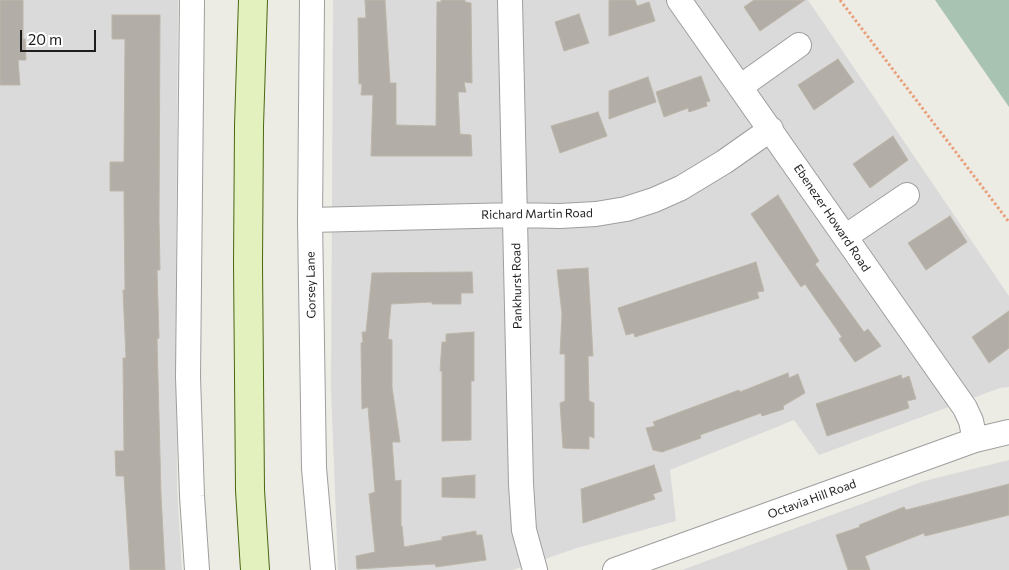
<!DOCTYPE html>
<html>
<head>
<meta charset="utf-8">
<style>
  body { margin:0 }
  #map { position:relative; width:1009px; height:570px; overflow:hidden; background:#edece4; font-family:Commissioner,sans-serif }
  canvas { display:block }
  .scale { position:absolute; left:20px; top:30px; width:76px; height:22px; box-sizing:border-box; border:2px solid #1d1d1d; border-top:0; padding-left:6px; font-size:15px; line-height:18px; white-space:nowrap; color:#1d1d1d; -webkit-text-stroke:4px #fff; paint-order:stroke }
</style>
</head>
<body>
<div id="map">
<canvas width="1009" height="570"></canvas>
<div class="scale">20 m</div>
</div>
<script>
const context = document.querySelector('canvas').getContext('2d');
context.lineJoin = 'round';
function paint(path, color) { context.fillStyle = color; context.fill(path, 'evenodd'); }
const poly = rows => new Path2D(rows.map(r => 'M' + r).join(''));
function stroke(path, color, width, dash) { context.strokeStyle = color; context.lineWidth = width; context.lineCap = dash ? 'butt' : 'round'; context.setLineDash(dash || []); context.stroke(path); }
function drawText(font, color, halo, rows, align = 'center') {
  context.font = font + ' Commissioner,sans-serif'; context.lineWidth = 4.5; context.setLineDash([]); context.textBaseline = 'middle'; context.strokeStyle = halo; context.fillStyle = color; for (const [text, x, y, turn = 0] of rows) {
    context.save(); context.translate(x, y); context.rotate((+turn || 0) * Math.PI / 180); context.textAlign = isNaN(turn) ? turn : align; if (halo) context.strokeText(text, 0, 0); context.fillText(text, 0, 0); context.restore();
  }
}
const residential = poly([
  [0,0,178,0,176,282,177,486,182,570,0,570],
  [333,0,808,0,1009,296,1009,387,1000,388,819,455,794,420,670,470,676,521,577,548,513,570,338,570,331,388],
  [1009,460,1009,570,682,570,924,481]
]);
const cemetery = poly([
  [935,0,1009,0,1009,107]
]);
const building = poly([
  [0,0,23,0,23,39,25,39,26,60,18,60,20,85,0,85,0,0],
  [365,0,385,0,390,83,396,83,396,125,436,126,437,2,441,2,441,0,465,0,465,2,471,3,472,83,464,82,466,92,458,92,460,134,471,135,472,156,371,156,373,95,361,95,362,84,359,84,358,18,366,18,365,0],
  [609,0,635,0,637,6,649,2,655,21,609,36,609,0],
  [754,0,805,0,760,31,744,7,754,0],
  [579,14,589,43,564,51,555,22,579,14],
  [112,15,160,15,159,220,160,270,157,270,159,338,157,339,161,495,165,570,130,570,124,476,116,476,115,451,124,451,123,358,126,358,123,290,125,290,124,202,124,191,110,191,110,162,124,162,125,39,112,39,112,15],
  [838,59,854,82,814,110,798,85,838,59],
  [701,76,710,101,706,102,707,106,689,112,688,108,664,117,656,92,701,76],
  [648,77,656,102,609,119,609,91,648,77],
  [598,112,607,136,560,153,551,126,598,112],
  [893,136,908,160,870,188,853,164,893,136],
  [778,195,819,261,815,264,864,332,868,329,881,346,855,362,839,339,842,337,805,284,801,287,751,214,778,195],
  [950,216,967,242,926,270,908,243,950,216],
  [756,262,764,291,757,292,759,298,635,337,634,333,626,335,618,308,756,262],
  [588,268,593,356,588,356,589,401,594,403,594,438,589,436,589,449,563,448,560,403,565,401,565,354,560,354,562,314,557,270,588,268],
  [472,272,473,293,461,293,461,304,432,304,432,302,391,304,388,339,392,340,392,387,400,442,392,442,395,481,401,480,401,526,402,526,404,547,442,540,442,537,476,531,476,535,482,535,486,560,436,567,435,564,357,569,356,556,375,552,369,494,375,492,368,407,362,409,361,343,363,342,362,332,366,332,372,273,472,272],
  [1009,311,1009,348,989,363,972,337,1009,311],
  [474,332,474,381,471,381,471,440,442,441,442,371,440,371,442,342,446,342,446,334,474,332],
  [788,373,789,378,798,374,805,393,783,406,784,409,762,416,761,413,700,435,701,438,662,452,653,450,646,428,655,426,653,422,739,390,740,392,788,373],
  [901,375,902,379,909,376,916,399,907,401,909,408,827,436,816,404,901,375],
  [654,465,662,491,653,494,655,499,583,523,581,489,654,465],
  [475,475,475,498,442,497,442,478,475,475],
  [1009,484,1009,515,925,536,924,533,865,556,870,570,848,570,836,535,860,527,859,525,904,507,906,510,1009,484]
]);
const path = poly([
  [840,0,1009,222]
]);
const minor = poly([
  [192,0,188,377,192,496,197,570],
  [312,0,310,220,314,468,323,570],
  [510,0,521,484,524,530,535,570],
  [679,0,965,408,971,421,975,440],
  [740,87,799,45],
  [310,220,515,215,560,216,596,214,626,209,654,200,681,188,724,162,771,129],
  [845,237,907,195],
  [615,570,975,440,1009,432]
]);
const secondary = poly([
  [253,0,249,126,248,263,250,490,255,570]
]);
const streetNames = [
  ["Richard Martin Road",537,214,-1],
  ["Ebenezer Howard Road",832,218,56],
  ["Gorsey Lane",311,285,-91],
  ["Pankhurst Road",517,286,-91],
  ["Octavia Hill Road",812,499,-20]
];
paint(residential, '#dbdada');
paint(cemetery, '#a8c3b2');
paint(building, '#b2aea7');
stroke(building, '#bdb6a8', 1);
stroke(minor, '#9e9e9e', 26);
stroke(secondary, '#4a6712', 30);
stroke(path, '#e99f79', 3, [2.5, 2.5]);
stroke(minor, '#fff', 24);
stroke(secondary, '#e3f1be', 28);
drawText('12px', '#1d1d1d', '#fff', streetNames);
</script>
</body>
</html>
